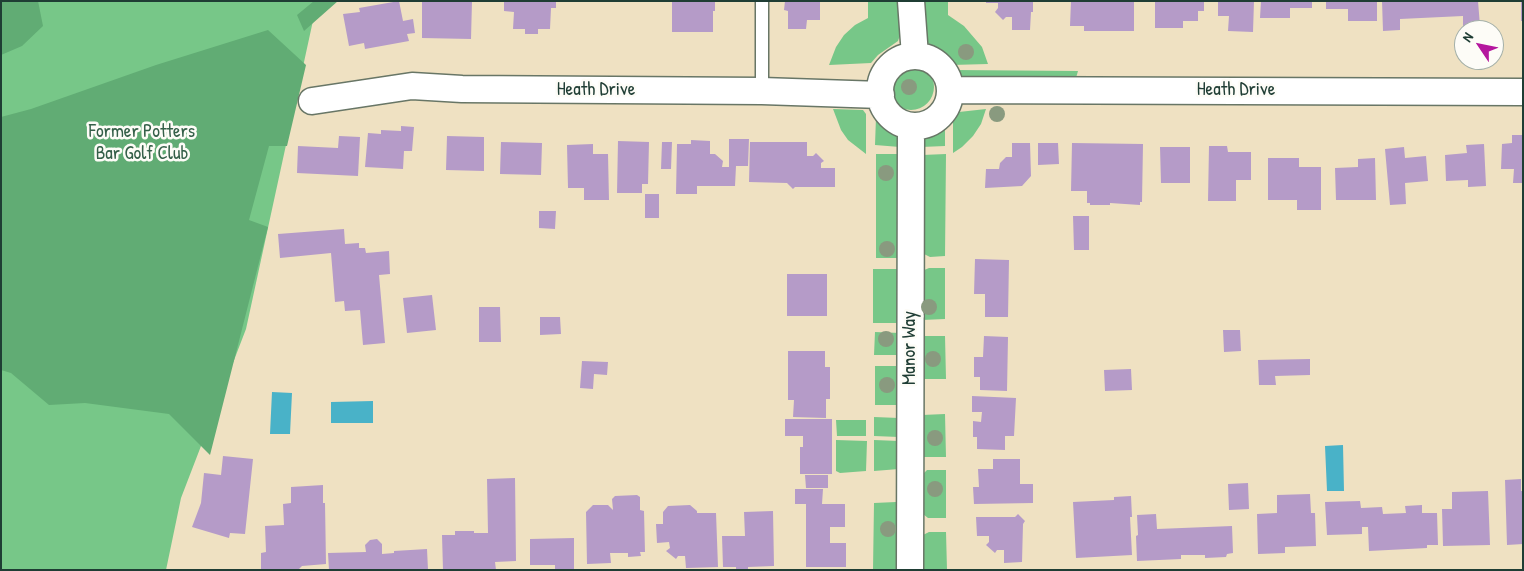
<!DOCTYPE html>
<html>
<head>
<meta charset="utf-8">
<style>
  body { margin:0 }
  #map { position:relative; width:1524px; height:571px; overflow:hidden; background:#efe1c2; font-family:"Patrick Hand",sans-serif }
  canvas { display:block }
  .frame { position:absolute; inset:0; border:2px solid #1f3d34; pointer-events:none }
  .north { position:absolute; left:1454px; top:20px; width:50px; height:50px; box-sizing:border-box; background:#fdfcf7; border:1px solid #a4b0a9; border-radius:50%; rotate:304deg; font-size:14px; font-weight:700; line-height:20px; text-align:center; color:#1f3d34 }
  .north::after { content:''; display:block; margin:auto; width:18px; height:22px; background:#b5179e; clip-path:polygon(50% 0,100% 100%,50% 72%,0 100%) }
</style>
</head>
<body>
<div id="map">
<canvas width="1524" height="571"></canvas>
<div class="frame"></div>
<div class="north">N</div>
</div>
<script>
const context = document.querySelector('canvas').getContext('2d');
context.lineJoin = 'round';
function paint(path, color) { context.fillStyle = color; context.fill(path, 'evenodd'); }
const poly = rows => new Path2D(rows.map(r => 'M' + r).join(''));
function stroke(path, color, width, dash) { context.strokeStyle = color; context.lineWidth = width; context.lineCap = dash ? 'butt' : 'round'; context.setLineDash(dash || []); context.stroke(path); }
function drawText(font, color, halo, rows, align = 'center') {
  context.font = font + ' "Patrick Hand",sans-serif'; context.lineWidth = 5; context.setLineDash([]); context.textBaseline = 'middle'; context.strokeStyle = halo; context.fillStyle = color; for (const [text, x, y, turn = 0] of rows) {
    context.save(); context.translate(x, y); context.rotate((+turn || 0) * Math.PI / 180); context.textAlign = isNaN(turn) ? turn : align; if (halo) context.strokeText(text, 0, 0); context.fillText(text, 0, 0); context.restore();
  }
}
const green = poly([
  [1,1,329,1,314,16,246,329,181,498,166,570,1,570],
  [868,1,899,1,900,35,898,41,878,55,871,63,829,65,836,47,844,35,855,25,868,18],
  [921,1,948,1,948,15,964,26,982,47,988,64,951,65,937,49,923,40],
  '888 87a23 23 0 1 1 46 0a23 23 0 1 1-46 0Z',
  [954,70,1078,71,1076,78,959,77],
  [833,109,863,110,866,114,866,154,848,140,841,130],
  [986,109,981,124,973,136,962,147,953,153,953,122,959,112],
  [876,117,897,134,900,147,875,145],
  [945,118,945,146,921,147,923,134],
  [876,154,899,154,901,258,876,258],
  [946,154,945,256,930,257,922,253,922,155],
  [929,268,945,268,945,319,922,320,922,271],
  [873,269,900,269,900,323,873,323],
  [875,332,900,333,900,355,874,355],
  [922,336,945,336,946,379,922,379],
  [875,366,899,366,899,405,875,405],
  [945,414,946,457,922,457,922,415],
  [874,417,899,418,899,437,874,436],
  [836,420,866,420,866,436,837,436],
  [836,440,867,441,866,471,840,473,836,471],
  [874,440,899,441,899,469,874,471],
  [927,470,946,470,946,518,928,518,923,514,922,475],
  [896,502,900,504,900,570,873,570,874,503],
  [929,532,946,532,947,570,922,570,923,535]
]);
const forest = poly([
  [1,1,38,1,43,26,22,46,1,55],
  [314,1,338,1,304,31,297,15],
  [268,30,306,65,287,146,269,146,249,220,268,227,210,455,169,414,85,403,49,405,11,373,1,370,1,117,31,109,156,65]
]);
const water = poly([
  [272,392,292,393,290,434,270,434],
  [373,401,373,423,331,423,331,402],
  [1343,445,1344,491,1327,491,1325,446]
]);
const building = poly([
  [399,1,403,21,413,19,415,33,407,34,409,41,365,49,364,43,349,46,343,14,360,12,359,8],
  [422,1,472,1,471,39,422,38],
  [504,1,556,1,556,8,551,8,550,29,538,29,538,34,525,34,525,29,513,29,514,12,504,11],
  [672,1,715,1,715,11,713,11,713,32,672,32],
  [785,1,820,1,820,20,807,20,806,29,788,29,788,11,784,10],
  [986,1,1033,1,1033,12,1031,12,1030,30,1012,30,1012,17,1006,17,1003,20,995,12,998,8,998,3,986,3],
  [1071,1,1134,1,1134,31,1084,31,1084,26,1070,26],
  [1155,1,1204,1,1204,11,1198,11,1198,21,1183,21,1183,28,1155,28],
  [1218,1,1254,1,1253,32,1228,31,1229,16,1218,16],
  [1261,1,1312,1,1312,8,1290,8,1290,18,1260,18],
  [1326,1,1377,1,1377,21,1348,21,1348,9,1326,9],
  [1382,1,1478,1,1480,26,1463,27,1463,16,1400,19,1400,30,1383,31],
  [1521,1,1523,1,1523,21,1521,21],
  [401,126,414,127,412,151,404,151,403,169,365,167,368,133,381,134,381,130,401,131],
  [1512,135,1523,135,1523,183,1513,183,1514,169,1501,169,1502,144,1512,143],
  [339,136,360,137,358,176,297,173,298,146,338,148],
  [447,136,484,137,484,171,446,170],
  [729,139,749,139,748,166,736,166,735,186,697,186,697,194,676,194,677,144,691,144,691,140,710,141,710,154,715,154,723,161,722,167,729,167],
  [618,141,649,142,648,184,642,184,642,193,617,193],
  [501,142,542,143,541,175,500,174],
  [662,142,672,142,671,169,661,169],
  [750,142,807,142,807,156,813,156,816,153,824,161,821,163,821,168,835,168,835,187,795,187,793,189,787,183,749,182],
  [1012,143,1030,143,1031,176,1022,186,985,188,986,169,999,169,1000,163,1006,157,1012,157],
  [1038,143,1058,143,1059,164,1038,165],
  [1072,143,1143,144,1142,202,1140,202,1140,205,1110,203,1110,205,1090,205,1090,203,1087,203,1087,191,1071,191],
  [593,144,593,154,608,154,609,200,584,200,584,188,568,188,567,145],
  [1484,144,1486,186,1468,187,1468,180,1446,181,1445,155,1467,153,1466,145],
  [1209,146,1227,146,1228,152,1251,152,1251,180,1236,180,1236,201,1208,201],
  [1160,147,1190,147,1190,183,1161,183],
  [1404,147,1405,158,1426,156,1428,181,1405,183,1406,204,1390,205,1385,149],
  [1268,158,1299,158,1299,167,1321,167,1321,210,1297,210,1297,200,1268,200],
  [1375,158,1376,200,1336,200,1335,168,1358,167,1358,159],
  [645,194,659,194,659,218,645,218],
  [539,211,556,211,555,229,539,228],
  [1073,216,1089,216,1089,250,1074,250],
  [344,229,345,244,359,243,359,248,365,248,366,253,389,251,390,274,379,275,385,343,363,345,360,310,345,311,344,301,335,302,331,253,280,258,278,234],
  [975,259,1009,260,1008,317,985,317,985,294,974,294],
  [787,274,827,274,827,316,787,316],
  [432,295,436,330,407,333,403,298],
  [479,307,500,307,501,342,479,342],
  [540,317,560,317,561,334,540,335],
  [1223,330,1240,330,1241,351,1224,352],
  [984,336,1008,337,1007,391,980,390,980,377,974,377,974,357,983,357],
  [788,351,825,351,825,367,830,367,830,399,826,399,826,418,793,417,794,400,788,400],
  [1310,359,1310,375,1275,376,1276,385,1259,385,1258,360],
  [582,361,608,362,607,375,594,374,593,389,580,388],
  [1131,369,1132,390,1105,391,1104,370],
  [972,396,1016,398,1014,436,1005,436,1005,450,977,449,977,437,973,437,973,421,981,422,982,412,972,412],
  [785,419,832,419,832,474,800,474,800,447,803,447,803,436,785,436],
  [223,456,253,459,245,534,230,533,229,538,192,527,201,503,204,473,221,475],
  [993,459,1020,459,1020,484,1033,484,1033,503,974,504,973,487,979,487,978,469,993,469],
  [805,475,828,475,828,488,806,488],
  [515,478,516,561,495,562,496,570,443,570,442,535,455,535,455,531,474,531,474,533,488,533,487,479],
  [1521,479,1521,491,1523,491,1523,544,1507,545,1505,480],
  [1248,483,1249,509,1229,510,1228,484],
  [323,485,323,503,325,503,326,564,302,566,298,570,261,570,261,553,266,552,265,526,284,525,283,504,291,503,291,487],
  [795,489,823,489,822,504,845,504,845,527,830,527,830,543,846,543,846,567,806,567,806,504,795,504],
  [1488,491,1490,545,1443,546,1442,509,1452,509,1452,492],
  [1310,494,1311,513,1315,513,1316,546,1285,547,1285,553,1258,554,1257,514,1277,513,1277,495],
  [637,495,640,497,640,510,644,511,645,552,640,552,641,556,628,557,628,553,610,553,611,563,587,564,586,512,593,505,608,505,613,510,612,499,615,496],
  [1131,496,1132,517,1130,517,1132,555,1076,558,1073,502,1114,500,1114,497],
  [1360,501,1361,508,1382,507,1383,514,1406,513,1405,506,1422,505,1422,513,1437,513,1438,545,1427,545,1427,548,1369,551,1368,527,1362,527,1362,534,1327,535,1325,502],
  [690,505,697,511,697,513,716,513,718,567,686,568,685,556,678,556,676,559,666,551,670,548,669,542,657,543,656,524,663,524,663,512,668,506],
  [773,511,774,566,748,567,748,570,736,570,736,567,723,567,722,536,745,536,744,512],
  [1018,514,1025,521,1023,524,1022,562,1004,563,1004,550,997,550,995,553,986,545,989,542,989,536,977,536,976,517,1015,517],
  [1156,514,1157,529,1232,526,1233,553,1227,554,1226,557,1205,558,1205,555,1181,555,1181,559,1137,561,1136,536,1138,535,1137,515],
  [574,538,574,570,555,570,555,565,530,565,530,539],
  [377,539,382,544,382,554,394,553,394,551,427,549,428,570,329,570,328,553,366,552,365,545,370,540]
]);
const service = poly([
  [762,91,762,1]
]);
const minor = poly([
  [911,1,915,56],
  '880 91a35 35 0 1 1 70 0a35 35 0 1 1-70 0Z',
  [950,90,1523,92],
  [312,101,412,86,462,89,762,91,881,95],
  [910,570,911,126]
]);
const trees = [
  [966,52],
  [909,87],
  [997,114],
  [886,173],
  [887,249],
  [929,307],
  [886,339],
  [933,359],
  [887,385],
  [935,438],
  [935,489],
  [888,529]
];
const streetNames = [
  ["Heath Drive",596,90],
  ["Heath Drive",1236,90],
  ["Manor Way",910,348,-90]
];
const parkNames = [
  ["Former Potters",142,132],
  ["Bar Golf Club",142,154]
];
paint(green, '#77c788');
paint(forest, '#61ac74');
paint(water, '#49b2c8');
paint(building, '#b59bc8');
stroke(service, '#687666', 15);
stroke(minor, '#687666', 29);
stroke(service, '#fff', 12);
stroke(minor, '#fff', 26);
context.fillStyle = '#899a7f';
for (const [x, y] of trees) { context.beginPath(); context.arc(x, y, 8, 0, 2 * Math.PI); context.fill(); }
drawText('19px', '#1f3d34', '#fdfcf7', streetNames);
drawText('19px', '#356049', '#fdfcf7', parkNames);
</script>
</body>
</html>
